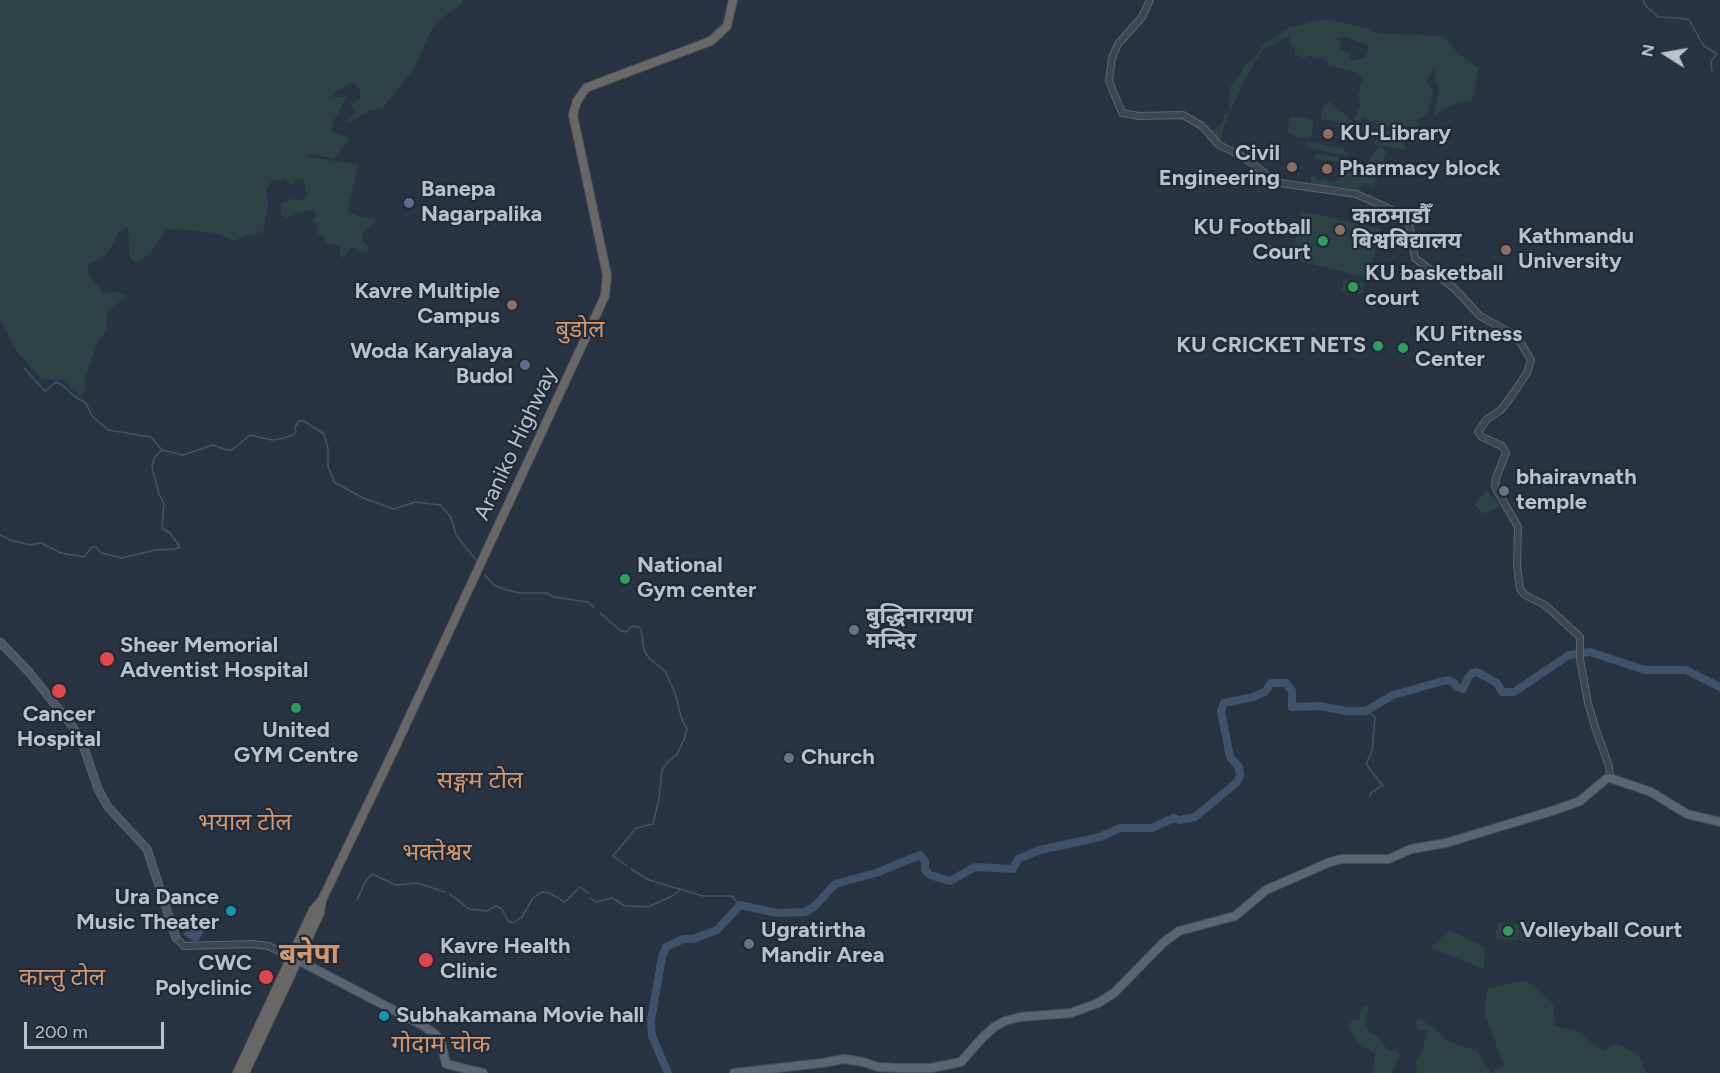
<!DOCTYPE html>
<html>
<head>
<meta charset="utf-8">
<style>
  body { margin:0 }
  #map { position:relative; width:1720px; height:1073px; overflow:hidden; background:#293442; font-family:Figtree,sans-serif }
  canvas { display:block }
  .north { position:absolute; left:1636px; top:24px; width:60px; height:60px; -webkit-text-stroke:4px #212b37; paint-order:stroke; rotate:281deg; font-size:16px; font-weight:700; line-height:24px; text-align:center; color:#bac1cb }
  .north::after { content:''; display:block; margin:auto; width:21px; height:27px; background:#bac1cb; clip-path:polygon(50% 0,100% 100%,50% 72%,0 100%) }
  .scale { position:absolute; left:24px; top:1022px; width:140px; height:27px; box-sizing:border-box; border:3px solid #bac1cb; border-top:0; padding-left:8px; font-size:18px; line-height:21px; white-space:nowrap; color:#bac1cb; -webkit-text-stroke:4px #212b37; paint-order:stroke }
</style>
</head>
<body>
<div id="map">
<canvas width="1720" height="1073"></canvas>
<div class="north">N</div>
<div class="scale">200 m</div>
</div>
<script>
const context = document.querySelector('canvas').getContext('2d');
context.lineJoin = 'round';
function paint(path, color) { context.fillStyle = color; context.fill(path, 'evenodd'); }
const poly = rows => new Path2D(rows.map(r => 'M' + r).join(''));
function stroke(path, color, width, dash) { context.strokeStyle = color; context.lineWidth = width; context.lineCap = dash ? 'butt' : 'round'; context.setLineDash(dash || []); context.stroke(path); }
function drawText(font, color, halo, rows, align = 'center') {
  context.font = font + ' Figtree,"Noto Sans Devanagari",sans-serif'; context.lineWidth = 4.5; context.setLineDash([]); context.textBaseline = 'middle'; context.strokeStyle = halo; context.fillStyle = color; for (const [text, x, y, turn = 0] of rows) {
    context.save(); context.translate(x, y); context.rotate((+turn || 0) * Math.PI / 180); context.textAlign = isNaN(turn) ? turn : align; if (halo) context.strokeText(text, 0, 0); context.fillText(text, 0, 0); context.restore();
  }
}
const green = poly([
  [0,0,463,0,462,4,435,23,415,67,383,108,369,111,350,122,346,121,355,112,351,105,360,98,360,89,352,82,333,93,332,97,347,97,333,122,331,131,349,138,348,141,333,159,311,154,306,156,358,165,348,212,361,217,377,219,362,234,362,240,369,247,367,253,352,247,343,258,340,255,340,246,325,243,325,237,318,234,317,227,320,224,311,223,316,216,314,210,298,213,287,218,281,215,281,204,292,199,303,200,307,195,304,181,300,178,296,179,294,184,290,184,285,179,272,181,266,189,268,205,263,232,245,236,234,241,215,233,164,228,163,234,151,252,138,263,130,259,128,227,119,232,107,254,88,266,88,273,104,294,120,292,127,296,107,312,106,331,99,340,85,377,86,390,79,397,65,381,42,379,16,351,0,319],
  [1325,19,1371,29,1374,33,1443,36,1458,53,1479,68,1472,101,1451,105,1434,116,1439,88,1434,79,1437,74,1434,73,1435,70,1433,69,1427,81,1433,91,1428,114,1416,121,1420,127,1381,126,1364,118,1359,122,1354,119,1360,105,1358,94,1363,78,1355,72,1327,65,1328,61,1324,60,1324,58,1313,58,1313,56,1308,55,1307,57,1301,58,1299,55,1295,55,1295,48,1291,47,1289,37,1262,50,1242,85,1225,123,1220,142,1215,139,1210,131,1222,124,1224,114,1229,113,1230,87,1240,75,1245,64,1256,57,1261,46,1288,28],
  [1344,36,1369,46,1366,57,1350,61,1350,53,1340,49,1341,41,1333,39],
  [1329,101,1353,121,1347,127,1330,120,1321,120,1323,106],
  [1290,117,1303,117,1314,121,1311,138,1297,137,1287,133],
  [1389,131,1401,136,1405,144,1405,150,1381,146,1386,151,1381,168,1377,175,1377,179,1372,186,1370,186,1369,184,1362,185,1357,192,1352,189,1311,184,1311,174,1316,177,1316,179,1322,181,1322,178,1333,183,1339,180,1343,165,1338,162,1314,159,1315,153,1345,158,1349,169,1353,171,1361,169,1369,162,1372,154,1380,146,1374,144,1378,136],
  [1306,141,1340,148,1341,146,1349,155,1336,154,1307,147],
  [1301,211,1381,229,1368,278,1291,259],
  [1343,280,1364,283,1362,294,1342,291],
  [1486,490,1500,506,1485,514,1474,505],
  [1522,921,1534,923,1531,942,1519,940],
  [1498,922,1520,925,1518,941,1495,938],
  [1449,930,1485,947,1484,967,1481,968,1430,948],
  [1526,980,1553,1003,1555,1026,1577,1031,1603,1051,1616,1043,1638,1054,1646,1073,1417,1073,1416,1061,1423,1050,1427,1030,1419,1030,1415,1024,1417,1019,1422,1019,1428,1025,1432,1026,1446,1040,1477,1051,1491,1073,1504,1065,1484,1013,1487,989],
  [1366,1005,1369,1006,1369,1009,1365,1024,1369,1032,1376,1035,1388,1050,1396,1049,1400,1055,1392,1073,1373,1073,1375,1053,1361,1046,1347,1026,1353,1020,1359,1020,1360,1011]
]);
const water = poly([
  [1267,244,1275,247,1282,247,1284,254,1277,259,1269,258,1264,251],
  [197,915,209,923,198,941,195,942,183,935]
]);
const stream = poly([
  [1643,0,1646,6,1658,17,1680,18,1689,20,1704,46,1717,54,1711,61,1712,72],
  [24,368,45,391,56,382,64,386,74,396,86,403,92,416,108,430,151,437,162,450,183,455,213,445,227,450,232,450,250,435,272,440,284,438,293,435,296,432,295,427,299,421,304,421,324,434,328,448,328,466,334,482,363,498,394,509,415,502,440,505,451,517,456,535,476,560],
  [0,535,10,540,30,545,41,543,61,553,84,557,92,547,96,547,101,553,121,558,155,550,175,549,180,547,170,533,162,528,164,503,159,494,152,467,154,458,162,450],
  [485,575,494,585,503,589,520,593,547,593,554,597,588,602,594,607],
  [600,613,621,631,626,632,632,626,638,627,641,629,644,650,649,658,665,671,675,693,682,720,687,728,684,740,677,754,668,762,662,770,659,799,653,824,636,828,613,856,626,865],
  [1366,711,1375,717,1372,751,1366,764,1383,786],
  [1370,797,1371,793,1381,786],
  [631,869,649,880,703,896,732,896,740,905],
  [450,894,469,909,487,911,496,906,502,909,508,921,513,923,522,917,533,898,542,892,549,893,565,902,580,887,588,893],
  [590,898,596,902,612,898,625,906,648,907,674,895,681,889],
  [357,900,365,882,372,874,396,885,417,883,445,892]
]);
const river = poly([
  [668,1073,652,1036,651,1020,662,957,666,947,684,939,693,939,717,930,740,905,777,913,805,912,814,907,835,884,876,873,920,855,925,861,925,870,930,875,950,881,975,867,1013,869,1018,859,1040,850,1100,837,1120,828,1152,828,1174,818,1179,820,1195,817,1236,783,1240,776,1239,767,1230,757,1221,711,1224,703,1253,697,1265,692,1271,683,1286,683,1292,691,1292,707,1320,706,1346,711,1366,711,1393,695,1447,680,1453,682,1457,687,1463,689,1468,678,1472,673,1477,672,1497,683,1502,692,1514,692,1569,655,1590,652,1645,670,1686,670,1720,687]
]);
const tertiary = poly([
  [1150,0,1142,17,1118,44,1112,58,1109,81,1122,113,1139,116,1183,115,1202,126,1219,145,1240,155,1261,170,1273,182,1356,194,1399,213,1409,223,1415,258,1455,289,1480,316,1509,332,1519,340,1531,360,1527,373,1510,398,1501,410,1487,419,1478,432,1482,437,1502,446,1506,453,1496,478,1495,487,1518,527,1517,565,1520,589,1525,595,1545,605,1580,637,1580,659,1588,703,1595,727,1609,766,1610,778],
  [176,938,184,946,253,944,268,946,291,956]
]);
const secondary = poly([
  [0,642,29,672,73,727,83,745,98,789,108,807,147,849,176,938]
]);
const primary = poly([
  [292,957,424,1026,436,1035,441,1042,446,1064,483,1073],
  [734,1073,822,1063,844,1059,863,1062,878,1067,899,1068,931,1068,961,1062,982,1038,994,1027,1005,1021,1020,1017,1071,1013,1098,1003,1114,993,1163,943,1179,931,1235,916,1266,890,1330,862,1342,859,1389,859,1411,849,1446,843,1555,810,1580,801,1606,779,1610,778,1651,792,1687,814,1720,822]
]);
const trunk = poly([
  [237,1073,313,910,322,900,393,752,605,296,607,275,573,115,577,101,586,88,596,84,711,41,727,26,733,0],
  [245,1073,320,913,322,900]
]);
const markers = [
  [1328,134,6,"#8d6e63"],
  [1292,167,6,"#8d6e63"],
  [1327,169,6,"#8d6e63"],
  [409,203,6,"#5c6f8a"],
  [1340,230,6,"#8d6e63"],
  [1323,241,6,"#2e9e5b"],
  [1506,250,6,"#8d6e63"],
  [1353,287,6,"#2e9e5b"],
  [512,305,6,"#8d6e63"],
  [1378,346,6,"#2e9e5b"],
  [1403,348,6,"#2e9e5b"],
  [525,365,6,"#5c6f8a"],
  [1504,491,6,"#6b7280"],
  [625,579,6,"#2e9e5b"],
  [854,630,6,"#6b7280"],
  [107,659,8,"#e0444e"],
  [59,691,8,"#e0444e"],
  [296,708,6,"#2e9e5b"],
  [789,758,6,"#6b7280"],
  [231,911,6,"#0f9aa8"],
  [1508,931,6,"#2e9e5b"],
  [749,944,6,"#6b7280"],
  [426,960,8,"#e0444e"],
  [266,977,8,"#e0444e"],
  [384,1016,6,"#0f9aa8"]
];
const poiNames = [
  ["KU-Library",1340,134],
  ["Civil",1280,154,"right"],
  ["Engineering",1280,179,"right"],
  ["Pharmacy block",1339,169],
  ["Banepa",421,190],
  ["Nagarpalika",421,215],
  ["काठमाडौँ",1352,217],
  ["बिश्वबिद्यालय",1352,242],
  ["KU Football",1311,228,"right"],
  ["Court",1311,253,"right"],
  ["Kathmandu",1518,237],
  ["University",1518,262],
  ["KU basketball",1365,274],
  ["court",1365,299],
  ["Kavre Multiple",500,292,"right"],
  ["Campus",500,317,"right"],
  ["KU Fitness",1415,335],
  ["Center",1415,360],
  ["KU CRICKET NETS",1366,346,"right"],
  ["Woda Karyalaya",513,352,"right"],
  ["Budol",513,377,"right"],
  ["bhairavnath",1516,478],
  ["temple",1516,503],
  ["National",637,566],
  ["Gym center",637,591],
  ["बुद्धिनारायण",866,617],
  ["मन्दिर",866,642],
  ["Sheer Memorial",120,646],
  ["Adventist Hospital",120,671],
  ["Cancer",59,715,"center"],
  ["Hospital",59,740,"center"],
  ["United",296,731,"center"],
  ["GYM Centre",296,756,"center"],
  ["Church",801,758],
  ["Ura Dance",219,898,"right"],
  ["Music Theater",219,923,"right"],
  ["Ugratirtha",761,931],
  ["Mandir Area",761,956],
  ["Volleyball Court",1520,931],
  ["Kavre Health",440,947],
  ["Clinic",440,972],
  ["CWC",252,964,"right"],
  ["Polyclinic",252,989,"right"],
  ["Subhakamana Movie hall",396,1016]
];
const streetNames = [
  ["Araniko Highway",516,444,-65]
];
const neighbourhoodNames = [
  ["बुडोल",580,330],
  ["सङ्गम टोल",480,781],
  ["भयाल टोल",245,823],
  ["भक्तेश्वर",437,853],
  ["कान्तु टोल",62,978],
  ["गाेदाम चाेक",441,1045]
];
const districtNames = [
  ["बनेपा",309,955]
];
paint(green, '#2c4244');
paint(water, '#40526a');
stroke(stream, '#40526a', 1.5);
stroke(river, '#40526a', 8);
stroke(tertiary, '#5b646f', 8);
stroke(secondary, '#5b646f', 9);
stroke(primary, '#474f5b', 10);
stroke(trunk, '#47515c', 10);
stroke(tertiary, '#3d4651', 6);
stroke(secondary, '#4b5564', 7);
stroke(primary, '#5b6571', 8);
stroke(trunk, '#696866', 8);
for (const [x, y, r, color] of markers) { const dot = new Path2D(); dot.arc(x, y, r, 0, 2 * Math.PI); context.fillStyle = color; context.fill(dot); stroke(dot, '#212b37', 2); }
drawText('bold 22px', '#bac1cb', '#212b37', poiNames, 'left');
drawText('22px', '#bac1cb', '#212b37', streetNames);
drawText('24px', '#d09770', '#212b37', neighbourhoodNames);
drawText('bold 28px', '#d09770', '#212b37', districtNames);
</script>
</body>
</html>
